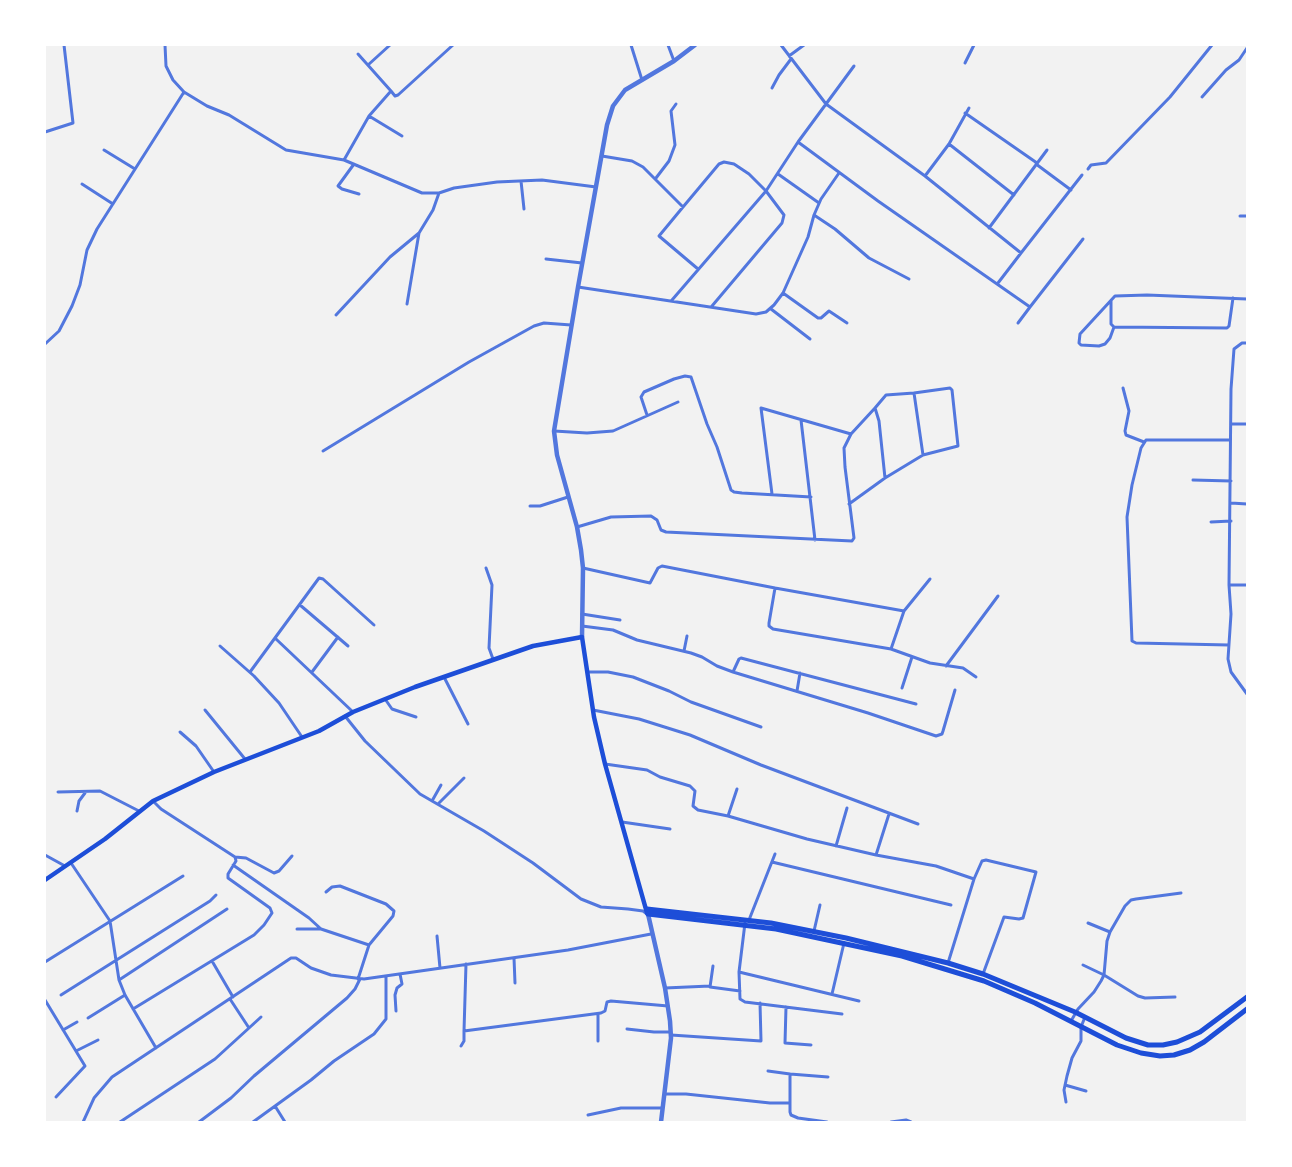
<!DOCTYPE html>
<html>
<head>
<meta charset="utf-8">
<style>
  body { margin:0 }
  #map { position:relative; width:1292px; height:1167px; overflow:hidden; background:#f2f2f2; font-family:Mulish,sans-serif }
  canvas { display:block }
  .frame { position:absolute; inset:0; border:46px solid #fff; pointer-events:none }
</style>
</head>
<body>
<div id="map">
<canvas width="1292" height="1167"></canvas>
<div class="frame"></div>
</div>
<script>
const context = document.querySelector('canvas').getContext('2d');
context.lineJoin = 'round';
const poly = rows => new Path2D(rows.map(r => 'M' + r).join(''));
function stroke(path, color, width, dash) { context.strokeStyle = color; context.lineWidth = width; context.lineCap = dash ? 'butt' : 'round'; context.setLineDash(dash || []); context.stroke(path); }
const minor = poly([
  [165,45,166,66,173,80,184,92,207,106,229,115,286,150,344,160,422,193,439,193,454,188,497,182,542,180,596,187],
  [631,45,642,80],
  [668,45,674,61],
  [781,45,826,104,925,176,1021,253,1082,175],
  [358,54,391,91],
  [789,56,804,45],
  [965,63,974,45],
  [368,65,390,45],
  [772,88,779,75,791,59],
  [1202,97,1226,70,1239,60,1247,48],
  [965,113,1037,163],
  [369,116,402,136],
  [45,132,73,123,64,45],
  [798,142,878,201,1030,307,1083,239],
  [949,144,1014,195],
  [104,150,135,169],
  [602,156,632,161,643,167,683,207,719,164,724,162,734,164,749,174,766,191,784,215,782,223,712,306],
  [344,160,369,116,391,91,395,96,398,95,453,45],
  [354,164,338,186,342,189,359,194],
  [1036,164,1071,190],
  [1088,169,1091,165,1106,163,1170,97,1212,45],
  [778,174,819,203],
  [925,176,949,144,969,108],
  [656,178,669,161,675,145,671,111,676,104],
  [521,181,524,209],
  [82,184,113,204],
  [683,207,659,236,698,269],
  [814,215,835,229,869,258,909,279],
  [1240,216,1247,216],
  [989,228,1047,150],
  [546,259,582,263],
  [998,283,1021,253],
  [578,287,756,314,766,312,774,305,783,293,808,237,814,215,821,199,839,173],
  [783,293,818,318,821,318,829,311,847,323],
  [672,300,766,191,798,142,854,66],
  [1111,301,1111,324,1114,327,1110,338,1105,344,1099,346,1081,345,1079,343,1080,334,1115,296,1147,295,1247,299],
  [407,304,419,233],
  [771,309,810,339],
  [336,315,390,257,419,233,433,210,439,193],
  [1018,323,1030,307],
  [1114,327,1227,328,1229,326,1233,298],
  [1247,343,1242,343,1234,349,1231,389,1229,585,1231,614,1228,659,1231,672,1247,694],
  [45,344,59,331,72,306,80,285,87,250,97,229,184,92],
  [1123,388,1129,411,1125,431,1126,435,1144,442],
  [875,408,886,395,914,393],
  [647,415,641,397,644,392,674,379,685,376,691,377,707,424,717,447,731,490,734,492,742,493,811,497],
  [801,420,815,540],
  [1232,424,1247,424],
  [554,431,587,433,613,431,678,402],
  [323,451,469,362,534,326,544,323,571,325],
  [885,478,923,455,958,446,952,390,950,388,914,393,923,455],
  [1193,480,1231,481],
  [1231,503,1247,504],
  [849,504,885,478,879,421,875,408,851,434],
  [530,506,540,506,568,497],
  [1211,522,1231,521],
  [577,527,611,517,651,516,657,520,661,530,666,532,852,541,854,538,845,467,844,448,851,434,761,408,772,494],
  [486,568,492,585,489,648,493,659],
  [583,568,650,583,658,568,662,566,775,588,769,623,769,626,773,629,891,649,904,611,775,588],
  [1229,585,1247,585],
  [300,605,348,646],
  [904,611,930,579],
  [582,614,620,620],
  [582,626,613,630,637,640,691,653,702,657,717,666,733,672,868,713,936,736,942,734,943,731,955,690],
  [276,639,353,712],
  [1229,645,1136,643,1132,641,1127,517,1132,485,1141,448,1146,440,1230,440],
  [220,646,254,676,279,703,302,737],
  [891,649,930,663,963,668,976,677],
  [684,651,687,636],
  [946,666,998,596],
  [250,672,319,578,323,579,374,625],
  [312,672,338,637],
  [588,672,608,672,633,677,669,691,691,702,761,727],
  [733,672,739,659,741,658,916,704],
  [444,677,468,724],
  [902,688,912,657],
  [797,691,800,673],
  [385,699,392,709,416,717],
  [205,710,245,759],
  [593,710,639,719,690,735,761,765,918,824],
  [345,716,365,741,420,794,484,831,533,863,581,899,601,907,628,909,643,911,647,914],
  [180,732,196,746,214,772],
  [605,764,647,770,660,777,690,786,695,791,693,806,698,810,728,816,807,839,876,855,889,814],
  [58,792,100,791,139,811],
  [432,801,441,785],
  [438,804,464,778],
  [77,811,79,801,85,793],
  [728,816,737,789],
  [622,822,670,829],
  [836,846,847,808],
  [45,855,65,866],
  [876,855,936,866,974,879],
  [235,857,246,858,274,873,279,871,292,856],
  [772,862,951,905],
  [71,863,110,921,119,980,125,995,156,1048],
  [233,865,309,918,321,929,369,945,358,979],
  [326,892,332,887,340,886,386,904,394,911,393,916,369,945],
  [749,920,775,854],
  [745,923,739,972,740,999,745,1002,842,1014],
  [1088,923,1110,932],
  [297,929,321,929],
  [814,931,820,905],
  [437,936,440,968],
  [514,958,515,983],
  [212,961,233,997],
  [45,962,183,876],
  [948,963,974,879,982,861,986,860,1036,872,1023,918,1019,919,1004,917,983,974],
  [466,964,464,1031,601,1013,605,1011,607,1002,611,1001,668,1006],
  [1083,965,1104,975,1138,996,1145,998,1175,997],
  [713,966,710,987,740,991],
  [739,972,859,1001],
  [119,980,227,909],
  [665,988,710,986],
  [832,994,844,943],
  [61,995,210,901,216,895],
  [45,1000,85,1066,56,1097],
  [786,1007,785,1043,811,1045],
  [133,1009,254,935,264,925,272,913,270,908,228,878,228,874,236,861,235,857,161,809,153,801],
  [396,1011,395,995,397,988,402,984,400,974],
  [598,1014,598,1041],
  [88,1018,125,995],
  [1071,1021,1078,1009,1094,992,1101,981,1104,975,1107,941,1110,932,1125,906,1131,900,1136,899,1181,893],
  [249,1028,261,1017],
  [627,1029,654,1032,670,1032],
  [63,1030,77,1022],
  [671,1035,761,1041,760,1003],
  [461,1046,464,1041,464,1031],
  [76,1051,98,1040],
  [768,1071,790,1074],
  [1065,1085,1086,1091],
  [665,1094,686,1094,770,1103,790,1103],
  [1066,1102,1064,1090,1067,1076,1072,1058,1081,1041,1081,1027,1085,1017],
  [275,1106,285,1122],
  [588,1115,621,1108,662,1108],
  [83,1122,94,1098,112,1077,291,958,296,958,311,968,331,975,364,979,568,950,651,934],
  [120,1122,215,1059,249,1028,230,999],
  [199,1122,231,1098,254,1076,347,998,355,989,360,979],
  [253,1122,311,1080,334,1061,374,1034,386,1019,386,977],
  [827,1122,798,1118,791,1115,790,1112,790,1074,828,1077],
  [891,1122,906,1120,911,1122]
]);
const tertiary = poly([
  [582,637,583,568,581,550,577,527,557,455,554,431,578,287,607,125,613,106,625,90,674,61,695,45],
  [648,914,665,988,670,1021,671,1038,661,1122]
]);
const secondary = poly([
  [45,880,105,839,153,801,214,772,319,731,353,712,415,687,533,646,582,637,594,717,605,764,647,913]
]);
const primary = poly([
  [647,909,771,923,846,938,948,963,983,974,1075,1012,1126,1038,1148,1045,1163,1045,1177,1042,1200,1032,1247,997],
  [648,914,776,929,902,956,984,981,1035,1003,1117,1045,1141,1053,1160,1056,1174,1055,1190,1050,1204,1042,1247,1009]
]);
stroke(minor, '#5277de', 3);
stroke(tertiary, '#5277de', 4.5);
stroke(secondary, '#1d4ed8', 4.5);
stroke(primary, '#1d4ed8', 5);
</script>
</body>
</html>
